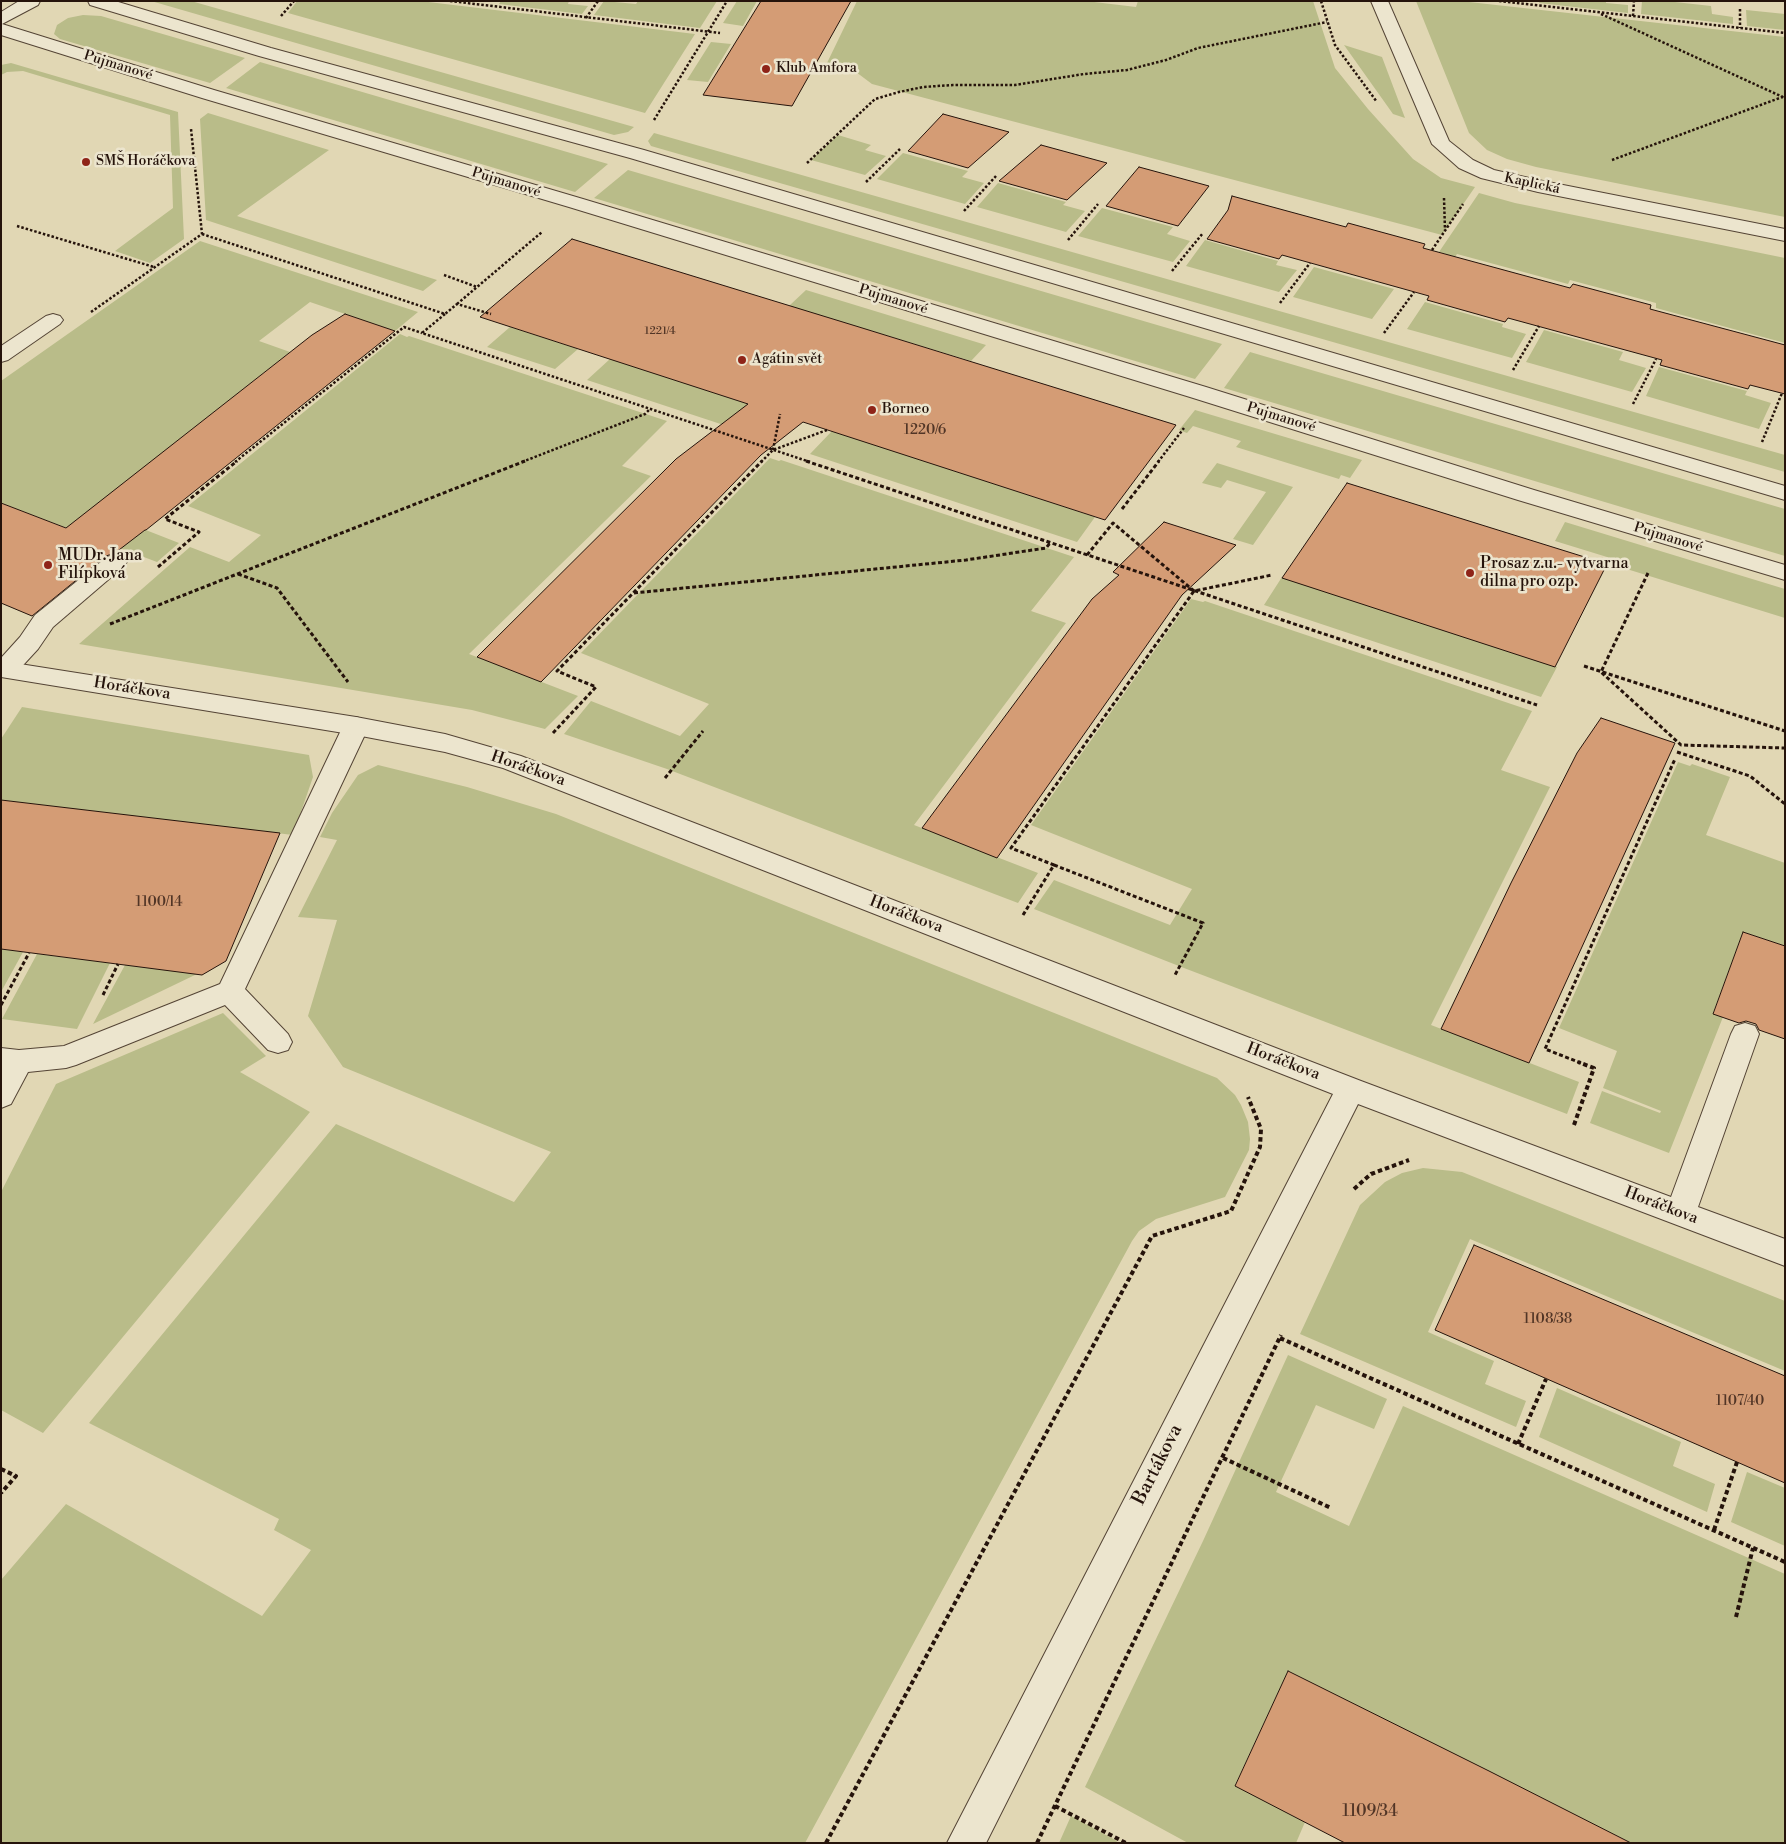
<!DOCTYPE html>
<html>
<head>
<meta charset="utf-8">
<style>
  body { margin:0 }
  #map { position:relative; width:1786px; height:1844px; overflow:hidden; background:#e1d7b4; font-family:"Libre Bodoni",serif }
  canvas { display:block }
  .frame { position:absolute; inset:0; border:2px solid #25130b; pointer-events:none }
</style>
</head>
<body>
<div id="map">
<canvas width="1786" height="1844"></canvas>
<div class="frame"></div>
</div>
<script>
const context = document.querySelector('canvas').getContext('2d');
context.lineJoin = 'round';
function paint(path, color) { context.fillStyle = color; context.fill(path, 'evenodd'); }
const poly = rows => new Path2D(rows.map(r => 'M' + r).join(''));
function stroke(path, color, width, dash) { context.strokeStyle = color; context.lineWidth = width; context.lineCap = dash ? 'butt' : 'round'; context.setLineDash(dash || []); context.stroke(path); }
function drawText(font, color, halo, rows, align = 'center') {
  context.font = font + ' "Libre Bodoni",serif'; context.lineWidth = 5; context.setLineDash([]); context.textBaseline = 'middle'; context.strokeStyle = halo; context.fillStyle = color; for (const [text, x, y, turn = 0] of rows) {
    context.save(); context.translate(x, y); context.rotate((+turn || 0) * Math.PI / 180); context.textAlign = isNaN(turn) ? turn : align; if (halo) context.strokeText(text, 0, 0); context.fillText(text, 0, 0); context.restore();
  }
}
const green = poly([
  [151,1,191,1,634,127,628,132,614,135],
  [297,1,420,1,695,34,645,113,288,13],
  [501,1,569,1,568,4,588,6,582,14,499,4],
  [604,1,636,4,638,1,717,1,700,28,594,15],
  [737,1,757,1,743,26,723,23],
  [857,1,1086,1,1136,7,1138,1,1313,1,1335,68,1368,109,1413,159,1441,178,1475,187,1442,235,872,84,848,66,827,63],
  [1416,1,1460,1,1785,37,1785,217,1536,167,1507,159,1487,150,1469,133],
  [1540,1,1606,1,1606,3,1628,5,1628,13,1539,3],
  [1642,1,1666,1,1711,6,1712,14,1733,17,1733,24,1641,14],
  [1746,10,1785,14,1785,30,1747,26],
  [83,15,101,16,245,58,210,83,60,39,54,34,57,25,68,18],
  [711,42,731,44,708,82,687,80],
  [1344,45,1382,57,1405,118,1393,114],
  [260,62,608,164,575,192,226,88],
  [11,63,178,112,184,239,150,263,115,251,173,208,170,115,23,71,7,72,1,75,1,65],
  [208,113,329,150,237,216,437,280,423,291,206,220,200,119],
  [654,133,1785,455,1785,472,651,146,648,141],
  [838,135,871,145,865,150,886,156,865,175,811,160],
  [903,153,968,171,962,177,984,183,965,204,877,179],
  [628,170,1222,344,1195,379,594,198],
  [998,183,1066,202,1063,205,1085,211,1066,232,977,207],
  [1479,193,1515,203,1785,258,1785,343,1656,308,1656,303,1570,280,1568,284,1457,254,1455,257,1439,252],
  [1102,208,1173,227,1167,234,1190,241,1173,262,1078,236],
  [1205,240,1278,261,1276,265,1297,270,1279,292,1186,266],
  [200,241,418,312,395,331,310,302,259,341,290,352,92,509,179,543,157,562,1,503,1,381],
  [1314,267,1394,289,1372,319,1293,297],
  [806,290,986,345,971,361,789,306],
  [1425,302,1503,324,1502,327,1526,334,1512,358,1407,329],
  [510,327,578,349,555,369,487,347],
  [1544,330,1623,352,1619,360,1646,368,1632,392,1526,362],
  [400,334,407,337,409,336,667,421,622,466,651,476,469,654,578,696,545,729,472,710,79,644,190,547,229,562,261,535,188,506],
  [1250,352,1785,509,1785,556,1224,388],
  [610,359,776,413,754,435,587,380],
  [1659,367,1747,391,1745,395,1771,403,1759,429,1646,396],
  [1195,410,1362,460,1350,478,1341,475,1339,479,1236,447,1241,441,1193,426,1187,433,1179,430],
  [832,431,1095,517,1077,542,810,454],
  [770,458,779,461,781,460,1074,557,1031,611,1066,623,914,825,1038,873,1018,903,667,769,564,734,591,701,680,736,709,704,581,653],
  [1217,463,1293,487,1253,545,1233,539,1266,492,1227,480,1221,488,1202,483],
  [1565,522,1785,589,1785,618,1617,566,1620,561,1555,541],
  [1282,577,1557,667,1541,697,1264,605],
  [1191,599,1203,602,1205,601,1532,711,1501,770,1550,787,1431,1025,1579,1082,1567,1114,1184,968,1034,909,1054,880,1170,925,1192,889,1031,825],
  [22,707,309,755,313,777,293,835,1,800,1,739],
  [1678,762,1690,766,1692,764,1730,777,1706,835,1785,863,1785,946,1743,932,1713,1013,1723,1017,1669,1153,1590,1123,1602,1091,1660,1113,1661,1111,1603,1088,1617,1051,1559,1028],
  [378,765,467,787,556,814,1217,1078,1235,1095,1241,1105,1248,1122,1250,1139,1249,1150,1225,1197,1156,1219,1139,1231,1132,1241,805,1843,1,1843,1,1580,66,1504,262,1616,311,1550,274,1530,279,1519,89,1423,336,1124,514,1202,551,1152,343,1067,308,1016,337,920,298,917,337,840,320,837,332,813,358,775],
  [1,949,23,952,1,992],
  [37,954,110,963,77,1029,2,1019],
  [125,965,197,974,93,1024],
  [223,1013,266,1056,240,1072,310,1112,43,1433,1,1410,1,1192,56,1084],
  [1423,1168,1462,1172,1785,1301,1785,1371,1470,1239,1428,1332,1494,1361,1485,1384,1526,1401,1516,1427,1300,1334,1360,1205,1385,1182,1402,1173],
  [1288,1355,1387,1399,1374,1429,1316,1405,1276,1492,1349,1526,1403,1406,1785,1574,1785,1843,1631,1843,1288,1671,1235,1785,1305,1822,1296,1843,1188,1843,1085,1787,1203,1541],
  [1557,1388,1681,1442,1673,1466,1715,1484,1707,1512,1539,1437],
  [1747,1472,1785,1488,1785,1546,1731,1522],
  [1071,1816,1117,1841,1116,1843,1059,1843]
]);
const building = poly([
  [761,1,851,1,792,106,703,95,761,1],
  [943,114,1009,132,968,168,908,151,943,114],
  [1041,145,1107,163,1067,200,999,181,1041,145],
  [1139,167,1209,186,1178,226,1106,206,1139,167],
  [1232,196,1346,227,1348,223,1425,244,1423,248,1570,288,1573,284,1651,305,1650,309,1785,345,1785,394,1750,385,1748,389,1660,365,1662,360,1508,318,1505,322,1427,300,1429,296,1282,255,1279,259,1207,239,1228,210,1232,196],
  [572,239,859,327,1176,425,1105,520,803,422,761,455,541,682,477,657,676,459,748,404,480,317,572,239],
  [345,314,395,331,146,530,145,530,115,553,106,556,32,616,1,603,1,503,66,528,312,335,345,314],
  [1347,483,1607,564,1555,667,1282,578,1347,483],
  [1164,522,1236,545,1182,595,997,858,922,828,1092,599,1119,575,1113,572,1164,522],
  [1601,718,1675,743,1529,1063,1441,1029,1511,883,1577,753,1601,718],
  [1,800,280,833,226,961,202,975,1,949,1,800],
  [1743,932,1785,946,1785,1039,1759,1030,1756,1024,1746,1021,1739,1023,1713,1014,1743,932],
  [1474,1245,1785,1376,1785,1483,1435,1330,1474,1245],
  [1288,1671,1489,1771,1631,1843,1345,1843,1235,1786,1288,1671]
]);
const pathFar2 = poly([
  [450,1,720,33],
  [1321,1,1335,45,1377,102],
  [1499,1,1785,33],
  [1740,9,1740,28],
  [1601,14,1785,98],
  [281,16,294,1],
  [1633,16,1634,1],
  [586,18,598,1],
  [654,120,727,1],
  [1612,160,1785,96],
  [807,163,875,99,899,92,923,87,953,85,1015,85,1084,74,1127,70,1166,60,1198,48,1327,22],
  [866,182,900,149],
  [1444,198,1445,230],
  [964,211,996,176],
  [17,226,154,267],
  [202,234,445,314,457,304,491,314],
  [1068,240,1098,204],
  [1432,250,1463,204],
  [1172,271,1203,233],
  [444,275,477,287],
  [1280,303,1310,263],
  [457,304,542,232],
  [91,312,202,234,191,129],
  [445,314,422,333,810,462],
  [1384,333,1414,292],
  [1513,370,1539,326],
  [1633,404,1656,359],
  [1762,442,1782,393],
  [773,450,780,414],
  [235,462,404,327,422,333],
  [522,462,645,414,650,409],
  [761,462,773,450,827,430],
  [1158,462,1184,428]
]);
const pathFar1 = poly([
  [806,461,1537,705],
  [1122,509,1159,461],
  [1087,555,1113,523,1194,591,1272,575],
  [158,567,199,532,165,519,237,461],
  [1648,573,1601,672,1681,745,1785,748],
  [238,574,277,588,348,682],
  [634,593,966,560,1046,548,1050,543],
  [110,624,525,461],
  [1584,666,1785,731],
  [553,733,596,687,557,671,762,461],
  [1677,752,1750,776,1785,804],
  [665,778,703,731],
  [1054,865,1203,923,1175,975],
  [1023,915,1054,865,1011,848,1194,591],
  [103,995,118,964],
  [1,1005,29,953],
  [1581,1063,1545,1049,1675,759]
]);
const path = poly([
  [1574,1125,1594,1068,1578,1062],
  [1354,1189,1371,1174,1409,1160],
  [1280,1338,1785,1562],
  [1518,1444,1546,1379],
  [1223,1458,1331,1508],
  [1,1469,16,1476,1,1493],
  [1714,1530,1737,1462],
  [1736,1617,1753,1548],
  [1055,1806,1126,1843],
  [826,1843,1152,1236,1231,1211,1260,1147,1261,1129,1248,1097],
  [1037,1843,1281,1335]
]);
const lane = poly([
  [115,555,123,557,127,562,123,567,53,627,38,649,14,675,1,676,1,658,20,637,35,615,107,557,115,555],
  [356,717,365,720,369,726,245,989,288,1034,292,1042,288,1050,278,1053,268,1050,225,1005,76,1065,66,1068,28,1072,11,1104,1,1108,1,1048,19,1050,64,1046,220,984,343,726,347,720,356,717]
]);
const street = poly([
  [19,1,40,1,38,5,2,24,214,90,583,199,1206,387,1534,490,1785,565,1785,580,1518,500,1190,397,569,207,202,98,1,35,1,12,19,1],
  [88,1,115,1,271,48,644,150,1785,486,1785,500,630,158,259,56,90,5,88,1],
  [1371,1,1388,1,1449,141,1473,160,1494,170,1538,180,1785,229,1785,241,1538,192,1481,178,1459,168,1432,144,1371,1],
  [53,314,60,316,63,320,60,324,8,360,1,362,1,346,46,316,53,314],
  [1,661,356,717,445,734,521,756,1361,1081,1671,1197,1731,1034,1735,1026,1745,1023,1755,1026,1759,1034,1698,1207,1785,1239,1785,1266,1358,1104,986,1843,947,1843,1333,1094,503,768,445,752,356,735,1,677,1,661]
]);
const markers = [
  [766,69,5,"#8f2418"],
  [86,162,5,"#8f2418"],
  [742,360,5,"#8f2418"],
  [872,410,5,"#8f2418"],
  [48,565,5,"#8f2418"],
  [1470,573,5,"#8f2418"]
];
const farNumbernames = [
  ["1221/4",660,331]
];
const farStreetnames = [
  ["Pujmanové",118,66,17],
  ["Pujmanové",506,183,17],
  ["Kaplická",1532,184,12],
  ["Pujmanové",893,300,17],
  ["Pujmanové",1281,418,17],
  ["Pujmanové",1668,538,17]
];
const farPoinames = [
  ["Klub Amfora",776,69],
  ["SMŠ Horáčkova",96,162],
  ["Agátin svět",752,360],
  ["Borneo",882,410]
];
const numberNames = [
  ["1220/6",925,431],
  ["1100/14",159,903],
  ["1108/38",1548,1320],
  ["1107/40",1740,1402]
];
const poiNames = [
  ["MUDr. Jana",58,556],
  ["Filípková",58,574],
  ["Prosaz z.u.- vytvarna",1480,564],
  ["dilna pro ozp.",1480,582]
];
const streetNames = [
  ["Horáčkova",132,689,9],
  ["Horáčkova",528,769,19],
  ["Horáčkova",906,915,21],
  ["Horáčkova",1283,1062,21],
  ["Horáčkova",1661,1206,21]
];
const nearNumbernames = [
  ["1109/34",1370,1812]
];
const nearStreetnames = [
  ["Bartákova",1158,1465,-63]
];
paint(green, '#b9bc89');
paint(building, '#d49c75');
stroke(building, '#25130b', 1);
stroke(lane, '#544435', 2);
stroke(street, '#544435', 2);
stroke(pathFar2, '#25130b', 2.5, [2.5, 2]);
stroke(pathFar1, '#25130b', 3, [4, 2.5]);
stroke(path, '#25130b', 4, [4.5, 3]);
paint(lane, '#ece5ce');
paint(street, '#ece5ce');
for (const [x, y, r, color] of markers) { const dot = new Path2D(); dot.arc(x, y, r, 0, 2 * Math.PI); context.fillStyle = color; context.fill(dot); stroke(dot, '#ece5ce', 2); }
drawText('11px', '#513526', null, farNumbernames);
drawText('14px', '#25130b', '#ece5ce', farStreetnames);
drawText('14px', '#25130b', '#ece5ce', farPoinames, 'left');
drawText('14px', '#513526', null, numberNames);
drawText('16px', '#25130b', '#ece5ce', poiNames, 'left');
drawText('16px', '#25130b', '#ece5ce', streetNames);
drawText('16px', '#513526', null, nearNumbernames);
drawText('19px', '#25130b', '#ece5ce', nearStreetnames);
</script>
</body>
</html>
